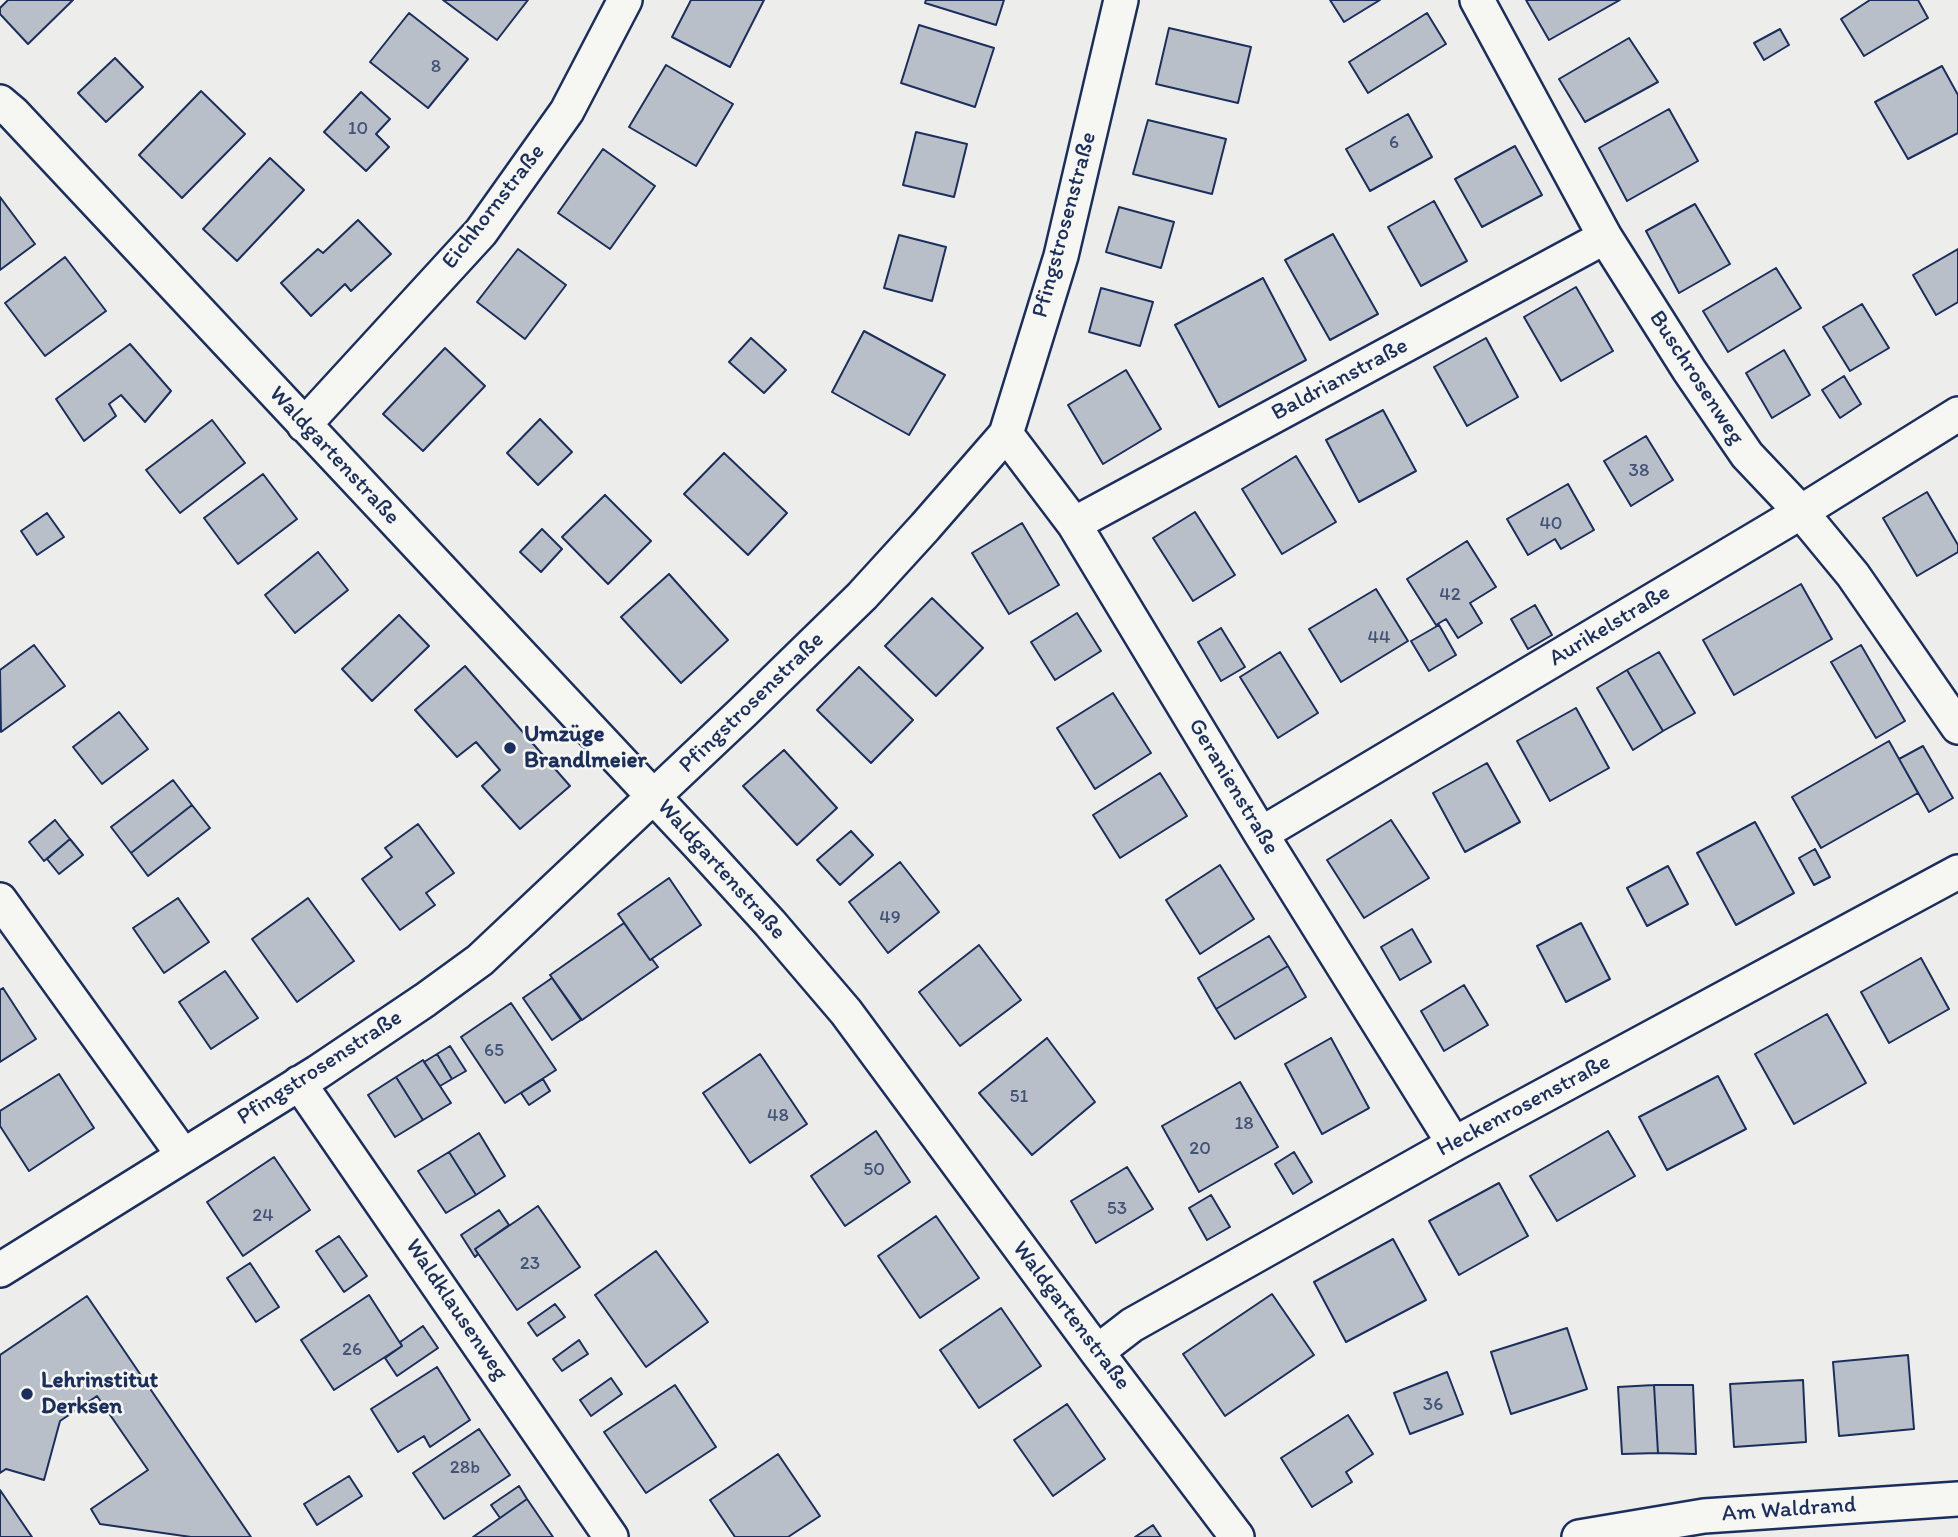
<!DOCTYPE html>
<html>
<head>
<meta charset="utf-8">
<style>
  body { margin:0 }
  canvas { display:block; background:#edeeec }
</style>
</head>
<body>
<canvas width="1958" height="1537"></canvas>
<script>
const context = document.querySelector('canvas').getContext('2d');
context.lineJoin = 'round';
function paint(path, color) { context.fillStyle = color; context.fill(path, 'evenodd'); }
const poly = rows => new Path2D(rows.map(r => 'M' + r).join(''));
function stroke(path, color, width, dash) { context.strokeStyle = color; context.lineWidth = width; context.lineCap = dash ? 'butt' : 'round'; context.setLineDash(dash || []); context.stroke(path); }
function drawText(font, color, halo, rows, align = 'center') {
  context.font = font + ' Itim,sans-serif'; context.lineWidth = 5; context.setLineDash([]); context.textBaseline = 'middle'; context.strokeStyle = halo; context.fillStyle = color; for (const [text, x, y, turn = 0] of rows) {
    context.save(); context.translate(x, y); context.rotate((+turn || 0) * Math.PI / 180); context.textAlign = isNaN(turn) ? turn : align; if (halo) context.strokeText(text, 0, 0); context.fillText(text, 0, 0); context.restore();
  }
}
const building = poly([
  [8,0,73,0,28,44,0,14,0,8,8,0],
  [443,0,528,0,497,40,443,0],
  [691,0,764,0,730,67,672,37,691,0],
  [926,0,1004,0,996,25,925,3,926,0],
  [1330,0,1380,0,1344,22,1330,0],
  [1526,0,1620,0,1549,40,1526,0],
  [1870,0,1918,0,1928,18,1864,56,1841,19,1870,0],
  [409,13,468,59,428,108,370,62,409,13],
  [1427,13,1446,44,1368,93,1349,62,1427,13],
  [919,25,994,48,975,107,901,83,919,25],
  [1169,28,1251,47,1238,103,1156,84,1169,28],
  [1780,29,1789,45,1764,60,1754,43,1780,29],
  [1629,38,1658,82,1585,122,1559,79,1629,38],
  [115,58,143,87,106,122,78,93,115,58],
  [666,65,733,104,696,166,629,127,666,65],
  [1942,66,1958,95,1958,133,1908,159,1875,102,1942,66],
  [201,91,245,134,182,198,139,155,201,91],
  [361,92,390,119,376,134,389,147,366,171,324,132,361,92],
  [1669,109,1698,161,1627,201,1599,148,1669,109],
  [1408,114,1432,157,1370,191,1346,149,1408,114],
  [1148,120,1226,139,1212,194,1133,174,1148,120],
  [916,132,967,144,954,197,903,185,916,132],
  [1515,146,1542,195,1482,227,1455,179,1515,146],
  [603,149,655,186,610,249,558,213,603,149],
  [270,158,304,190,237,261,203,229,270,158],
  [0,197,35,244,0,270,0,197],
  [1434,201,1467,261,1421,286,1388,227,1434,201],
  [1695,204,1730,264,1679,293,1646,231,1695,204],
  [1119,207,1174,222,1161,268,1106,252,1119,207],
  [358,220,391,254,351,291,345,284,311,316,281,283,318,249,323,253,358,220],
  [1333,234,1378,314,1330,340,1285,260,1333,234],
  [899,235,946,247,932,301,884,288,899,235],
  [518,249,566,285,525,339,477,302,518,249],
  [1958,249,1958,302,1936,315,1913,275,1958,249],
  [65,257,106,311,45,356,5,303,65,257],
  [1776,268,1801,308,1728,352,1703,311,1776,268],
  [1263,278,1306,360,1219,407,1175,325,1263,278],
  [1576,287,1613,351,1561,381,1524,317,1576,287],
  [1101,288,1153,302,1140,346,1089,332,1101,288],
  [1862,304,1889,348,1850,371,1823,327,1862,304],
  [864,331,945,375,909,435,832,392,864,331],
  [751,338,786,370,764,393,729,362,751,338],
  [1486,338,1518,397,1467,426,1434,367,1486,338],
  [130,344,171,391,145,422,121,395,109,404,116,416,84,441,56,399,130,344],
  [445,348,485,386,423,451,383,414,445,348],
  [1784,350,1810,395,1772,418,1746,373,1784,350],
  [1126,370,1161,429,1103,464,1068,405,1126,370],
  [1844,376,1861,404,1840,418,1822,390,1844,376],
  [1383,410,1416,471,1359,502,1326,440,1383,410],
  [540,419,572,452,538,485,507,453,540,419],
  [212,420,245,463,180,513,146,470,212,420],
  [1646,436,1673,480,1631,506,1604,461,1646,436],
  [724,453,787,513,748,555,684,494,724,453],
  [1296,456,1336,522,1282,554,1242,489,1296,456],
  [263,474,297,519,238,564,204,518,263,474],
  [1568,484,1594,530,1561,549,1555,539,1528,555,1507,519,1568,484],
  [1927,492,1958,545,1958,552,1917,576,1883,518,1927,492],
  [605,495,651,541,608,584,562,537,605,495],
  [1195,512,1235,575,1193,601,1153,538,1195,512],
  [47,513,64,537,37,555,21,531,47,513],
  [1022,523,1059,585,1009,614,972,553,1022,523],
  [542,529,562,549,541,572,520,552,542,529],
  [1467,541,1496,587,1470,603,1482,623,1458,638,1446,619,1436,625,1407,579,1467,541],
  [318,552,348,590,295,633,265,595,318,552],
  [669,574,728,640,681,683,621,617,669,574],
  [1801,584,1832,639,1734,695,1703,640,1801,584],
  [1376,589,1408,641,1341,682,1309,629,1376,589],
  [932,598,983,648,936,696,885,646,932,598],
  [1535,605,1552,635,1528,649,1511,619,1535,605],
  [1077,613,1101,651,1055,680,1031,642,1077,613],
  [399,615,429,646,372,701,342,669,399,615],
  [1439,625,1456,655,1429,671,1411,641,1439,625],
  [1221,628,1245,667,1221,681,1198,642,1221,628],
  [34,645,65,686,1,732,0,670,34,645],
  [1861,645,1905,721,1876,738,1831,662,1861,645],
  [1280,652,1318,713,1278,738,1240,677,1280,652],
  [1659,652,1695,713,1663,731,1627,670,1659,652],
  [465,666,570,786,520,829,482,786,500,770,476,742,457,757,415,710,465,666],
  [859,667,913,720,871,763,817,710,859,667],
  [1627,670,1663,731,1633,750,1597,688,1627,670],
  [1113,693,1151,753,1095,789,1057,728,1113,693],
  [1576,708,1609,768,1550,801,1517,741,1576,708],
  [119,712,148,749,102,784,73,747,119,712],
  [1889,741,1918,793,1821,848,1792,797,1889,741],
  [1923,746,1953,798,1929,812,1899,759,1923,746],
  [784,750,837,808,797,845,743,786,784,750],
  [1487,763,1520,822,1465,852,1433,793,1487,763],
  [1160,773,1187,816,1120,858,1093,815,1160,773],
  [173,780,192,805,131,853,111,827,173,780],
  [192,805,210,828,148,876,131,853,192,805],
  [55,820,70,839,44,861,29,842,55,820],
  [1391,820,1429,878,1364,918,1327,860,1391,820],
  [1755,822,1794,893,1736,925,1697,853,1755,822],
  [418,824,454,873,426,893,435,905,400,930,362,879,392,857,385,848,418,824],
  [851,831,873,855,840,885,817,860,851,831],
  [70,839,83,855,59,874,47,859,70,839],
  [1815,849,1830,877,1814,885,1799,858,1815,849],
  [900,862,939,912,888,953,849,902,900,862],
  [1220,865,1254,919,1200,954,1166,900,1220,865],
  [1668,866,1688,904,1647,926,1627,888,1668,866],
  [669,878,701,925,650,960,618,914,669,878],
  [178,898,209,942,164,973,133,928,178,898],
  [308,898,354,961,297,1002,252,939,308,898],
  [624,923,650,960,652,959,658,967,582,1020,550,975,624,923],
  [1581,923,1610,979,1566,1002,1537,946,1581,923],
  [1412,929,1431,962,1400,980,1381,947,1412,929],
  [1269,936,1288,966,1216,1009,1198,978,1269,936],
  [979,945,1021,1000,960,1046,919,992,979,945],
  [1921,958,1949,1009,1889,1043,1861,992,1921,958],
  [1288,966,1306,997,1235,1039,1216,1009,1288,966],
  [225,971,258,1018,211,1049,179,1002,225,971],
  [552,978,581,1020,552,1040,523,998,552,978],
  [1464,985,1488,1025,1444,1051,1421,1011,1464,985],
  [3,988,36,1039,0,1062,0,990,3,988],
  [511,1003,556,1070,505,1103,461,1037,511,1003],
  [1827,1014,1866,1083,1794,1124,1755,1054,1827,1014],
  [1047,1038,1095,1102,1032,1155,979,1093,1047,1038],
  [1331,1038,1369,1108,1322,1134,1285,1064,1331,1038],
  [450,1046,466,1071,452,1079,437,1054,450,1046],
  [437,1054,452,1079,440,1086,424,1062,437,1054],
  [760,1054,807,1124,750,1163,703,1093,760,1054],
  [423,1060,451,1103,423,1120,396,1077,423,1060],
  [59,1074,94,1128,29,1171,0,1126,0,1111,59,1074],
  [1718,1076,1746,1129,1667,1170,1639,1117,1718,1076],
  [396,1077,423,1120,395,1137,368,1095,396,1077],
  [543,1079,550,1091,529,1105,521,1093,543,1079],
  [1240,1082,1278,1147,1199,1192,1162,1126,1240,1082],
  [876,1131,910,1182,845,1226,811,1176,876,1131],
  [1608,1131,1635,1176,1557,1221,1530,1176,1608,1131],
  [479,1133,505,1176,476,1195,449,1152,479,1133],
  [449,1152,476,1195,446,1213,418,1171,449,1152],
  [1294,1152,1312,1182,1293,1194,1275,1164,1294,1152],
  [274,1157,310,1210,243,1256,207,1202,274,1157],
  [1127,1167,1153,1209,1096,1243,1071,1201,1127,1167],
  [1499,1183,1528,1236,1459,1275,1429,1221,1499,1183],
  [1211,1195,1230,1227,1207,1240,1189,1208,1211,1195],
  [538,1206,580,1267,517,1310,475,1249,538,1206],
  [499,1210,509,1225,475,1249,478,1254,475,1257,461,1235,499,1210],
  [936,1216,979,1278,920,1318,878,1256,936,1216],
  [339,1236,367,1276,344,1292,316,1251,339,1236],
  [1393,1239,1426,1300,1346,1342,1314,1282,1393,1239],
  [656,1251,708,1322,646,1367,595,1295,656,1251],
  [250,1263,279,1307,256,1322,227,1278,250,1263],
  [1272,1294,1314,1355,1225,1416,1183,1354,1272,1294],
  [369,1295,402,1346,334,1390,301,1340,369,1295],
  [87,1296,251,1537,191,1537,100,1524,91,1509,148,1470,97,1396,60,1421,44,1480,6,1469,0,1473,0,1355,87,1296],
  [555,1304,565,1317,537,1336,528,1323,555,1304],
  [1001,1308,1041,1366,979,1408,940,1350,1001,1308],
  [423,1326,438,1348,397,1376,385,1358,402,1346,400,1342,423,1326],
  [1567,1328,1587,1389,1511,1414,1491,1352,1567,1328],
  [579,1340,588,1354,562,1371,553,1359,579,1340],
  [1908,1355,1914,1429,1839,1436,1833,1362,1908,1355],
  [437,1367,470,1420,430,1447,424,1436,398,1452,371,1409,437,1367],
  [1447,1372,1463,1414,1410,1434,1394,1393,1447,1372],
  [611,1378,622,1394,591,1416,580,1400,611,1378],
  [1803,1380,1806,1442,1734,1447,1730,1384,1803,1380],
  [675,1385,716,1447,646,1493,604,1432,675,1385],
  [1654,1385,1693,1385,1696,1454,1658,1453,1654,1385],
  [1654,1385,1658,1453,1622,1454,1618,1387,1654,1385],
  [1067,1404,1105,1459,1053,1496,1014,1440,1067,1404],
  [1348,1415,1373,1454,1346,1472,1352,1482,1312,1507,1281,1458,1348,1415],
  [479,1429,510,1475,444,1519,413,1473,479,1429],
  [778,1454,820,1516,788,1537,735,1537,710,1500,778,1454],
  [349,1476,362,1496,317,1525,304,1504,349,1476],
  [519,1486,527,1499,500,1518,491,1505,519,1486],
  [0,1490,32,1537,0,1537,0,1490],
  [527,1499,553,1537,473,1537,527,1499],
  [1153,1525,1161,1537,1135,1537,1153,1525]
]);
const street = poly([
  [1477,0,1605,237,1689,370,1747,455,1801,512,1853,575,1958,727],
  [0,102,13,113,697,843,770,923,846,1012,1097,1352,1237,1537],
  [304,425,481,232,567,111,625,0],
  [1006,434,1074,524,1261,834,1454,1144],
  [1074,524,1605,237],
  [1261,834,1801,512,1958,414],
  [0,900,183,1155],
  [299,1083,611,1537],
  [0,1270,318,1072,425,1000,480,960,743,712,862,596,925,527,1006,434,1061,256,1121,0],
  [1097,1352,1132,1325,1454,1144,1958,872],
  [1579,1537,1704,1516,1958,1499]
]);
const markers = [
  [510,748,7,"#1b2f5e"],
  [27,1394,7,"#1b2f5e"]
];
const numberNames = [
  ["8",436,67],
  ["10",358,129],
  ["6",1394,143],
  ["38",1639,471],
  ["40",1551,524],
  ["42",1450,595],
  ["44",1379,638],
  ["49",890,918],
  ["65",494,1051],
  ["51",1019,1097],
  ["48",778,1116],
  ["18",1244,1124],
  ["20",1200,1149],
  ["50",874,1170],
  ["53",1117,1209],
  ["24",263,1216],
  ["23",530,1264],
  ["26",352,1350],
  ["36",1433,1405],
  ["28b",465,1468]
];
const streetNames = [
  ["Eichhornstraße",494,207,-52],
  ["Pfingstrosenstraße",1065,225,-75],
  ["Buschrosenweg",1696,378,57],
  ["Baldrianstraße",1340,380,-28],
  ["Waldgartenstraße",334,456,47],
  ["Aurikelstraße",1610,626,-31],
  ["Pfingstrosenstraße",752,703,-44],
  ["Geranienstraße",1233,787,59],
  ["Waldgartenstraße",721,870,48],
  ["Pfingstrosenstraße",320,1068,-33],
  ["Heckenrosenstraße",1524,1106,-28],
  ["Waldklausenweg",456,1310,56],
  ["Waldgartenstraße",1071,1316,53],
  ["Am Waldrand",1789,1510,-4]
];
const poiNames = [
  ["Umzüge",524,735],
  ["Brandlmeier",524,761],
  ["Lehrinstitut",41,1381],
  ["Derksen",41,1407]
];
paint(building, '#b9bfc8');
stroke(building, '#1b2f5e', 2);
stroke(street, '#1b2f5e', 38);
stroke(street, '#f6f6f2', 33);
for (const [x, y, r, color] of markers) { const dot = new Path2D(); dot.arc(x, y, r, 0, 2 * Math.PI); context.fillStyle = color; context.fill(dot); stroke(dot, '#f6f6f2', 2.5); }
drawText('19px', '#425378', null, numberNames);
drawText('23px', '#1b2f5e', '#f6f6f2', streetNames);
drawText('bold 23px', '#1b2f5e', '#f6f6f2', poiNames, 'left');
</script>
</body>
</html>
